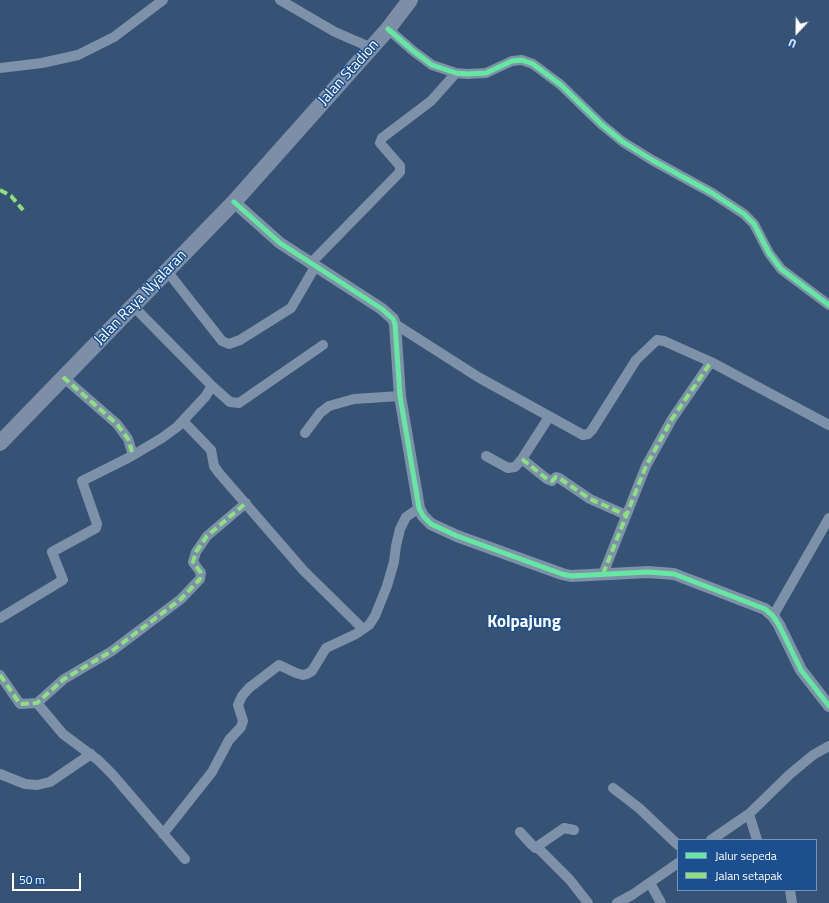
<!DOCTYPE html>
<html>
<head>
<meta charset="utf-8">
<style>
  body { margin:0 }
  #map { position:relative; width:829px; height:903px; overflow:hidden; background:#365274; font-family:"Titillium Web",sans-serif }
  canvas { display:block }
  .legend { position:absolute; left:677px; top:839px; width:140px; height:52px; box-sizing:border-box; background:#1b4f8f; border:1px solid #7695bc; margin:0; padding:5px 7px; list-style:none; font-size:12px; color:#fff }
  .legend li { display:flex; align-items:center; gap:8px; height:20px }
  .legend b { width:20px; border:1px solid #7695bc }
  .north { position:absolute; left:777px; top:12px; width:40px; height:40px; -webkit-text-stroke:3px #1b4f8f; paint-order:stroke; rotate:202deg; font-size:11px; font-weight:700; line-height:16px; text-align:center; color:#fff }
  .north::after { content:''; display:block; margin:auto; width:14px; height:18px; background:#fff; clip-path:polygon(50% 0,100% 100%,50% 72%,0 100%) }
  .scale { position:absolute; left:12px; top:873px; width:69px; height:18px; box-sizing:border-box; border:2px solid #fff; border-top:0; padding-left:5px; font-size:12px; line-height:14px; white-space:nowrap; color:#fff; -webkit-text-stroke:3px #1b4f8f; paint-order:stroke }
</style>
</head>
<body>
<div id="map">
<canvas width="829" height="903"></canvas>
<ul class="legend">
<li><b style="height:5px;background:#66e7a1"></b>Jalur sepeda</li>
<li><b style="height:5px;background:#8de07e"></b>Jalan setapak</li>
</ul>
<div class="north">U</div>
<div class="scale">50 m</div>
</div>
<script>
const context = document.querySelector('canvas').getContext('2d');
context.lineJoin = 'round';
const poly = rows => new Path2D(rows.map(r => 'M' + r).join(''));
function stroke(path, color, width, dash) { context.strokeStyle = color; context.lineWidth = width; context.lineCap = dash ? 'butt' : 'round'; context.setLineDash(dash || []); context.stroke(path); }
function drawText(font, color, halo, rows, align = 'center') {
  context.font = font + ' "Titillium Web",sans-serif'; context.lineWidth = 3; context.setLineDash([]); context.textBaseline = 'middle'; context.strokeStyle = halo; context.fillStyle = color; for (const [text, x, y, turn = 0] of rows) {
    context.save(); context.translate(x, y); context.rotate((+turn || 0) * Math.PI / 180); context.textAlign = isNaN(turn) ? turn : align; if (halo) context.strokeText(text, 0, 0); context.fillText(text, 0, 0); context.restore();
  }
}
const minor = poly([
  [280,0,335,32,372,48],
  [388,29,412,50,432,65,456,73,467,74,486,73,512,61,522,60,533,64,561,85,601,124,623,142,652,160,712,193,744,214,754,224,769,253,781,269,829,305],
  [0,68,42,63,78,55,114,37,163,0],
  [310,264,400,172,400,166,380,143,382,138,431,101,456,73],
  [167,271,222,341,229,344,240,340,291,308,315,267],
  [395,324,478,377,583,435,588,434,592,430,636,360,657,340,664,341,711,362,829,425],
  [63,377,117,424,128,439,133,455],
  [212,386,230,402,239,403,323,345],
  [183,421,211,450,214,466,219,473,303,570,363,629],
  [305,433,320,413,329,406,354,399,400,396],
  [486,456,508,468,515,467,522,459,549,417],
  [522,459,547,479,552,481,556,477,559,478,590,499,626,515],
  [603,574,646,466,672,419,711,362],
  [773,616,829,518],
  [0,618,63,580,52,552,96,528,97,524,82,481,130,457,162,438,177,427,205,397,212,386,133,306],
  [0,675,20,704,37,703,64,679,112,651,181,599,200,579,201,573,193,562,196,552,207,536,246,503],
  [37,703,63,734,98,760,113,775,185,859],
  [0,774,25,784,37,785,50,782,91,754],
  [613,788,639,808,678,845],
  [749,814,757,840],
  [520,832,532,845,540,850,570,880,588,903],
  [163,834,212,772,229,740,241,727,243,721,238,705,242,696,249,688,279,665,296,673,303,675,307,674,312,671,326,648,356,634,369,625,375,616,387,586,394,562,396,546,400,529,406,517,419,508],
  [711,840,749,814,789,775,813,755,829,746],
  [535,848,564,828,574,830],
  [650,883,661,903],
  [790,890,792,903],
  [617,903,632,895,678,863]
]);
const tertiary = poly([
  [234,202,280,243,382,309,393,319,395,324,400,396,419,508,423,516,431,524,457,536,562,574,571,576,648,572,674,574,765,609,773,616,779,625,801,670,829,706]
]);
const primary = poly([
  [0,443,234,202,388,29,410,0]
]);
const quiet = poly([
  [0,190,11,196,23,210],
  [63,377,117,424,128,439,133,455],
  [522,459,547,479,552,481,556,477,559,478,590,499,626,515],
  [603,574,646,466,672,419,711,362],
  [0,675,20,704,37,703,64,679,112,651,181,599,200,579,201,573,193,562,196,552,207,536,246,503]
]);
const cycleway = poly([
  [388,29,412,50,432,65,456,73,467,74,486,73,512,61,522,60,533,64,561,85,601,124,623,142,652,160,712,193,744,214,754,224,769,253,781,269,829,305],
  [234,202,280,243,382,309,393,319,395,324,400,396,419,508,423,516,431,524,457,536,562,574,571,576,648,572,674,574,765,609,773,616,779,625,801,670,829,706]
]);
const streetNames = [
  ["Jalan Stadion",349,73,-48],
  ["Jalan Raya Nyalaran",141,298,-46]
];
const quarterNames = [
  ["Kolpajung",524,623]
];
stroke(minor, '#7d92a8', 10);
stroke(tertiary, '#7d92a8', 12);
stroke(primary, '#7d8ea7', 16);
stroke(quiet, '#8de07e', 4, [8, 4]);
stroke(cycleway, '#66e7a1', 5);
drawText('15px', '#fff', '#1b4f8f', streetNames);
drawText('bold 17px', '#fff', '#1b4f8f', quarterNames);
</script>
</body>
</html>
